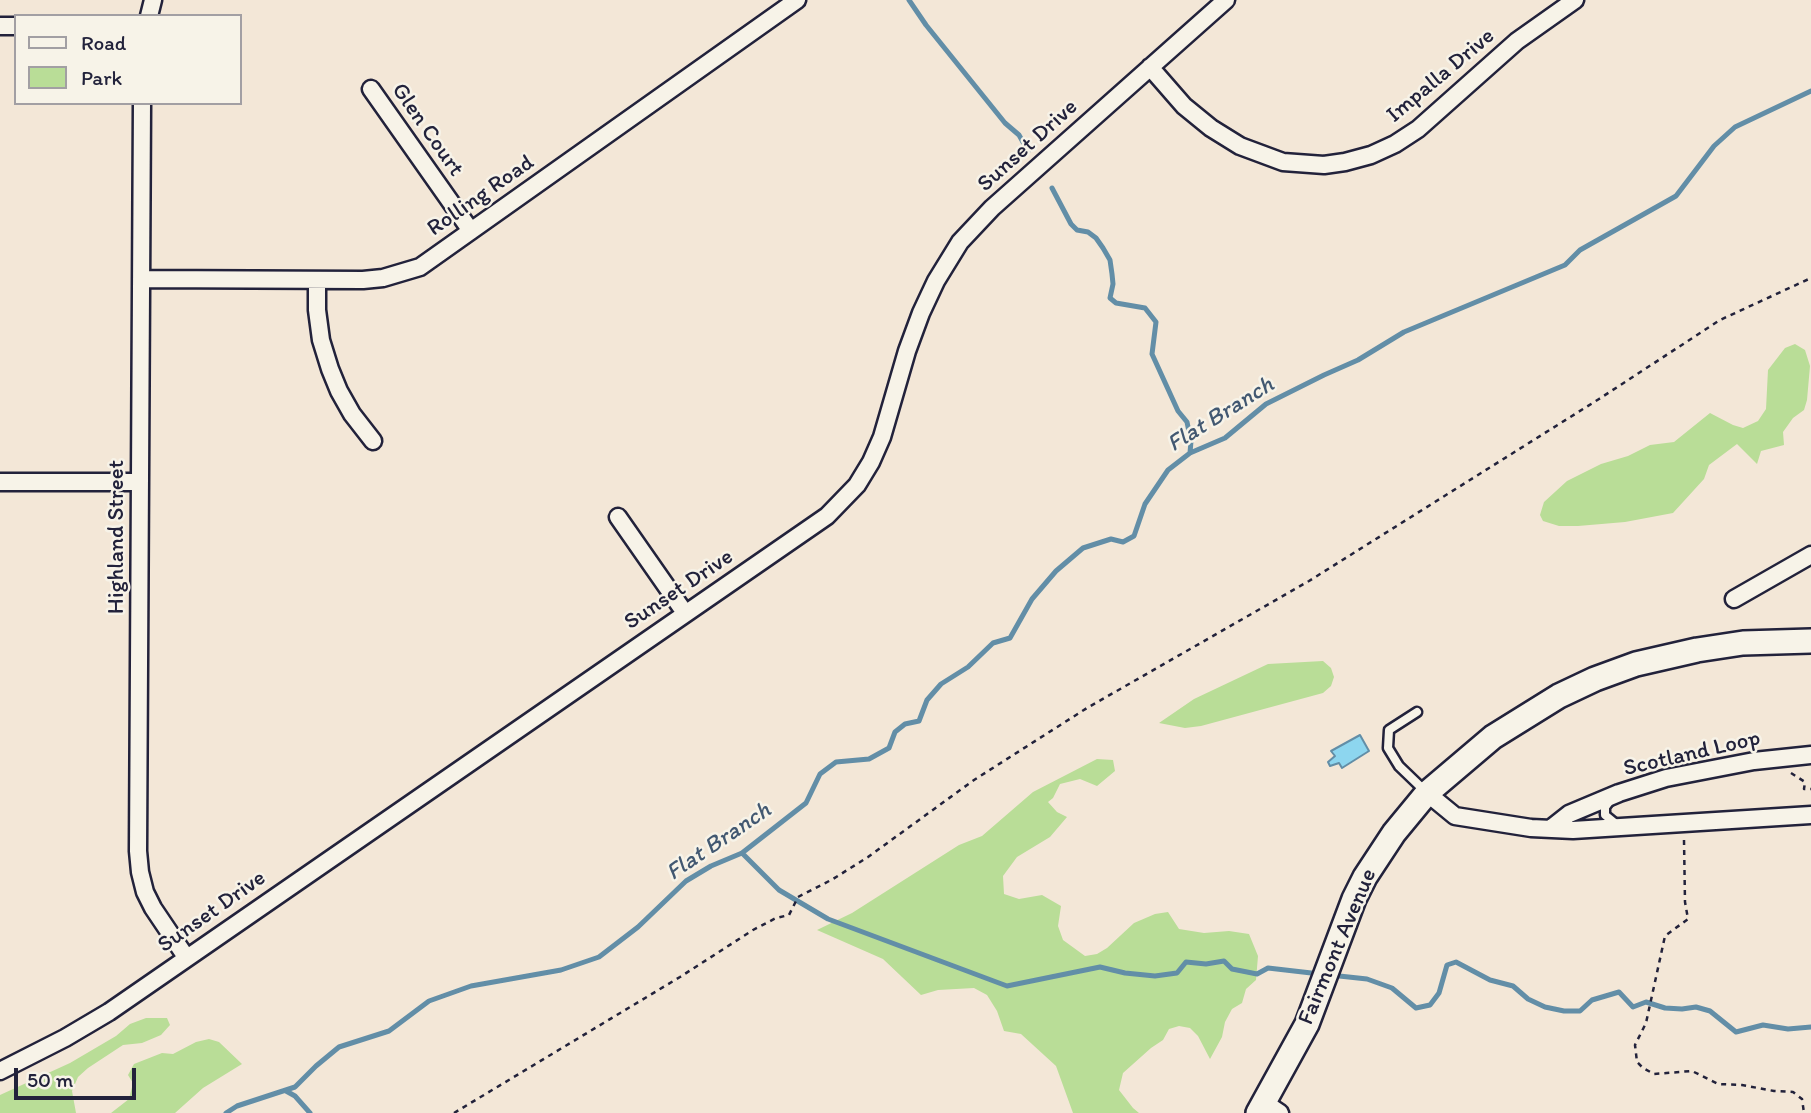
<!DOCTYPE html>
<html>
<head>
<meta charset="utf-8">
<style>
  body { margin:0 }
  #map { position:relative; width:1811px; height:1113px; overflow:hidden; background:#f3e7d7; font-family:Itim,sans-serif }
  canvas { display:block }
  .legend { position:absolute; left:14px; top:14px; width:228px; height:91px; box-sizing:border-box; background:#f7f3e8; border:2px solid #a29fa3; margin:0; padding:9px 12px; list-style:none; font-size:21px; color:#22223b }
  .legend li { display:flex; align-items:center; gap:14px; height:35px }
  .legend b { width:35px; border:2px solid #a29fa3 }
  .scale { position:absolute; left:14px; top:1068px; width:122px; height:32px; box-sizing:border-box; border:4px solid #22223b; border-top:0; padding-left:9px; font-size:21px; line-height:24px; white-space:nowrap; color:#22223b; -webkit-text-stroke:5px #f7f3e8; paint-order:stroke }
</style>
</head>
<body>
<div id="map">
<canvas width="1811" height="1113"></canvas>
<ul class="legend">
<li><b style="height:9px;background:#f7f3e8"></b>Road</li>
<li><b style="height:19px;background:#b9dd97"></b>Park</li>
</ul>
<div class="scale">50 m</div>
</div>
<script>
const context = document.querySelector('canvas').getContext('2d');
context.lineJoin = 'round';
function paint(path, color) { context.fillStyle = color; context.fill(path, 'evenodd'); }
const poly = rows => new Path2D(rows.map(r => 'M' + r).join(''));
function stroke(path, color, width, dash) { context.strokeStyle = color; context.lineWidth = width; context.lineCap = dash ? 'butt' : 'round'; context.setLineDash(dash || []); context.stroke(path); }
function drawText(font, color, halo, rows, align = 'center') {
  context.font = font + ' Itim,sans-serif'; context.lineWidth = 5; context.setLineDash([]); context.textBaseline = 'middle'; context.strokeStyle = halo; context.fillStyle = color; for (const [text, x, y, turn = 0] of rows) {
    context.save(); context.translate(x, y); context.rotate((+turn || 0) * Math.PI / 180); context.textAlign = isNaN(turn) ? turn : align; if (halo) context.strokeText(text, 0, 0); context.fillText(text, 0, 0); context.restore();
  }
}
const green = poly([
  [1795,344,1805,350,1810,366,1807,400,1804,410,1793,418,1783,432,1784,445,1761,451,1757,464,1737,444,1709,465,1704,479,1673,513,1625,522,1578,526,1559,526,1543,521,1540,515,1544,502,1567,481,1601,464,1628,456,1650,445,1674,442,1710,413,1733,425,1743,428,1758,421,1766,409,1768,370,1785,348],
  [1323,661,1331,668,1334,677,1331,686,1323,693,1201,726,1185,728,1159,723,1194,699,1268,664],
  [1097,759,1113,760,1115,771,1097,786,1080,779,1060,784,1053,798,1048,802,1057,812,1067,817,1050,837,1017,857,1003,876,1004,894,1019,899,1042,895,1061,906,1058,926,1063,940,1085,956,1097,954,1107,948,1134,923,1155,914,1168,912,1179,929,1204,933,1229,931,1249,934,1258,956,1256,980,1246,989,1242,1003,1232,1009,1225,1022,1222,1037,1210,1059,1198,1036,1190,1028,1179,1026,1169,1029,1163,1040,1151,1048,1123,1073,1119,1090,1133,1108,1139,1113,1073,1113,1056,1066,1021,1034,1004,1031,997,1011,987,995,974,988,938,990,921,995,883,959,817,930,852,913,959,845,982,836,1033,792],
  [146,1018,167,1018,170,1025,161,1035,142,1043,123,1045,88,1068,78,1077,72,1091,76,1113,0,1113,0,1095,70,1063,116,1036,130,1024],
  [209,1039,219,1042,242,1064,203,1088,175,1113,111,1113,129,1099,133,1083,128,1075,134,1064,162,1053,173,1054,196,1042]
]);
const water = poly([
  [1360,735,1369,751,1342,768,1339,763,1330,766,1328,762,1335,756,1331,751,1360,735]
]);
const stream = poly([
  [909,0,926,25,1005,123,1019,135,1028,151],
  [1052,188,1071,224,1077,230,1088,232,1096,238,1103,248,1110,260,1112,274,1113,284,1110,298,1116,303,1145,308,1156,322,1152,354,1178,411,1187,422,1191,441,1190,453],
  [742,853,779,890,828,919,1007,986,1100,967,1125,973,1155,976,1177,973,1186,962,1206,964,1224,961,1232,969,1257,974,1268,968,1320,974],
  [1330,975,1367,979,1392,988,1416,1008,1430,1005,1439,993,1447,965,1456,962,1490,980,1513,986,1528,999,1545,1007,1564,1011,1580,1011,1592,1000,1619,992,1633,1007,1646,1002,1665,1008,1682,1009,1696,1007,1710,1011,1736,1032,1763,1025,1788,1029,1811,1027],
  [286,1091,295,1096,310,1113],
  [226,1113,237,1106,295,1087,316,1066,339,1047,389,1031,429,1001,471,986,561,970,599,957,638,927,686,881,711,866,742,853,806,803,820,774,836,762,869,759,889,748,895,732,905,724,919,721,927,700,941,684,968,667,993,643,1010,638,1032,599,1056,571,1083,548,1111,539,1123,542,1134,536,1145,504,1168,470,1190,453,1225,438,1266,404,1324,375,1358,360,1404,332,1565,265,1580,250,1676,196,1714,146,1735,127,1811,91]
]);
const path = poly([
  [1791,773,1805,782,1804,789,1811,789],
  [1684,840,1685,902,1688,919,1665,936,1646,1023,1635,1045,1637,1062,1643,1068,1654,1074,1692,1071,1718,1084,1742,1085,1774,1091,1793,1092,1802,1099,1804,1113],
  [454,1113,680,977,753,930,776,918,789,915,798,897,833,879,868,857,974,780,1087,708,1309,581,1599,399,1720,320,1811,278]
]);
const lane = poly([
  [1417,712,1389,730,1388,748,1399,766,1425,791],
  [1611,799,1605,807,1605,815,1616,824]
]);
const street = poly([
  [149,16,153,0],
  [0,26,16,26],
  [1150,67,1184,106,1211,128,1240,146,1283,162,1324,165,1345,162,1371,155,1395,144,1418,129,1517,41,1575,0],
  [371,89,471,231],
  [142,103,138,851,140,872,145,892,153,908,186,957],
  [141,279,363,280,383,278,420,267,797,0],
  [317,281,317,310,321,340,330,369,339,391,352,414,373,441],
  [0,482,140,482],
  [618,517,685,613],
  [1734,599,1811,555],
  [1427,793,1455,816,1531,828,1573,830,1811,815],
  [1550,829,1569,814,1619,793,1666,778,1754,761,1811,755],
  [0,1071,65,1038,109,1012,827,516,857,485,871,462,882,437,907,351,921,313,936,281,960,242,992,208,1226,0],
  [1265,1103,1280,1113]
]);
const secondary = poly([
  [1258,1113,1307,1024,1354,899,1365,877,1394,833,1427,793,1493,737,1559,696,1595,679,1636,664,1697,650,1743,643,1811,641]
]);
const streetNames = [
  ["Impalla Drive",1441,76,-40],
  ["Glen Court",427,130,55],
  ["Sunset Drive",1028,146,-42],
  ["Rolling Road",481,196,-35],
  ["Highland Street",117,537,-90],
  ["Sunset Drive",679,590,-34],
  ["Scotland Loop",1692,754,-13],
  ["Sunset Drive",212,912,-35],
  ["Fairmont Avenue",1338,947,-67]
];
const waterNames = [
  ["Flat Branch",1221,415,-32],
  ["Flat Branch",719,842,-34]
];
paint(green, '#b9dd97');
paint(water, '#8dd6ef');
stroke(water, '#628ea7', 2);
stroke(stream, '#628ea7', 5);
stroke(lane, '#22223b', 13);
stroke(street, '#22223b', 21);
stroke(secondary, '#22223b', 28);
stroke(path, '#22223b', 2.5, [5, 5]);
stroke(lane, '#f7f3e8', 8);
stroke(street, '#f7f3e8', 16);
stroke(secondary, '#f7f3e8', 23);
drawText('23px', '#22223b', '#f7f3e8', streetNames);
drawText('italic 24px', '#425871', '#f7f3e8', waterNames);
</script>
</body>
</html>
